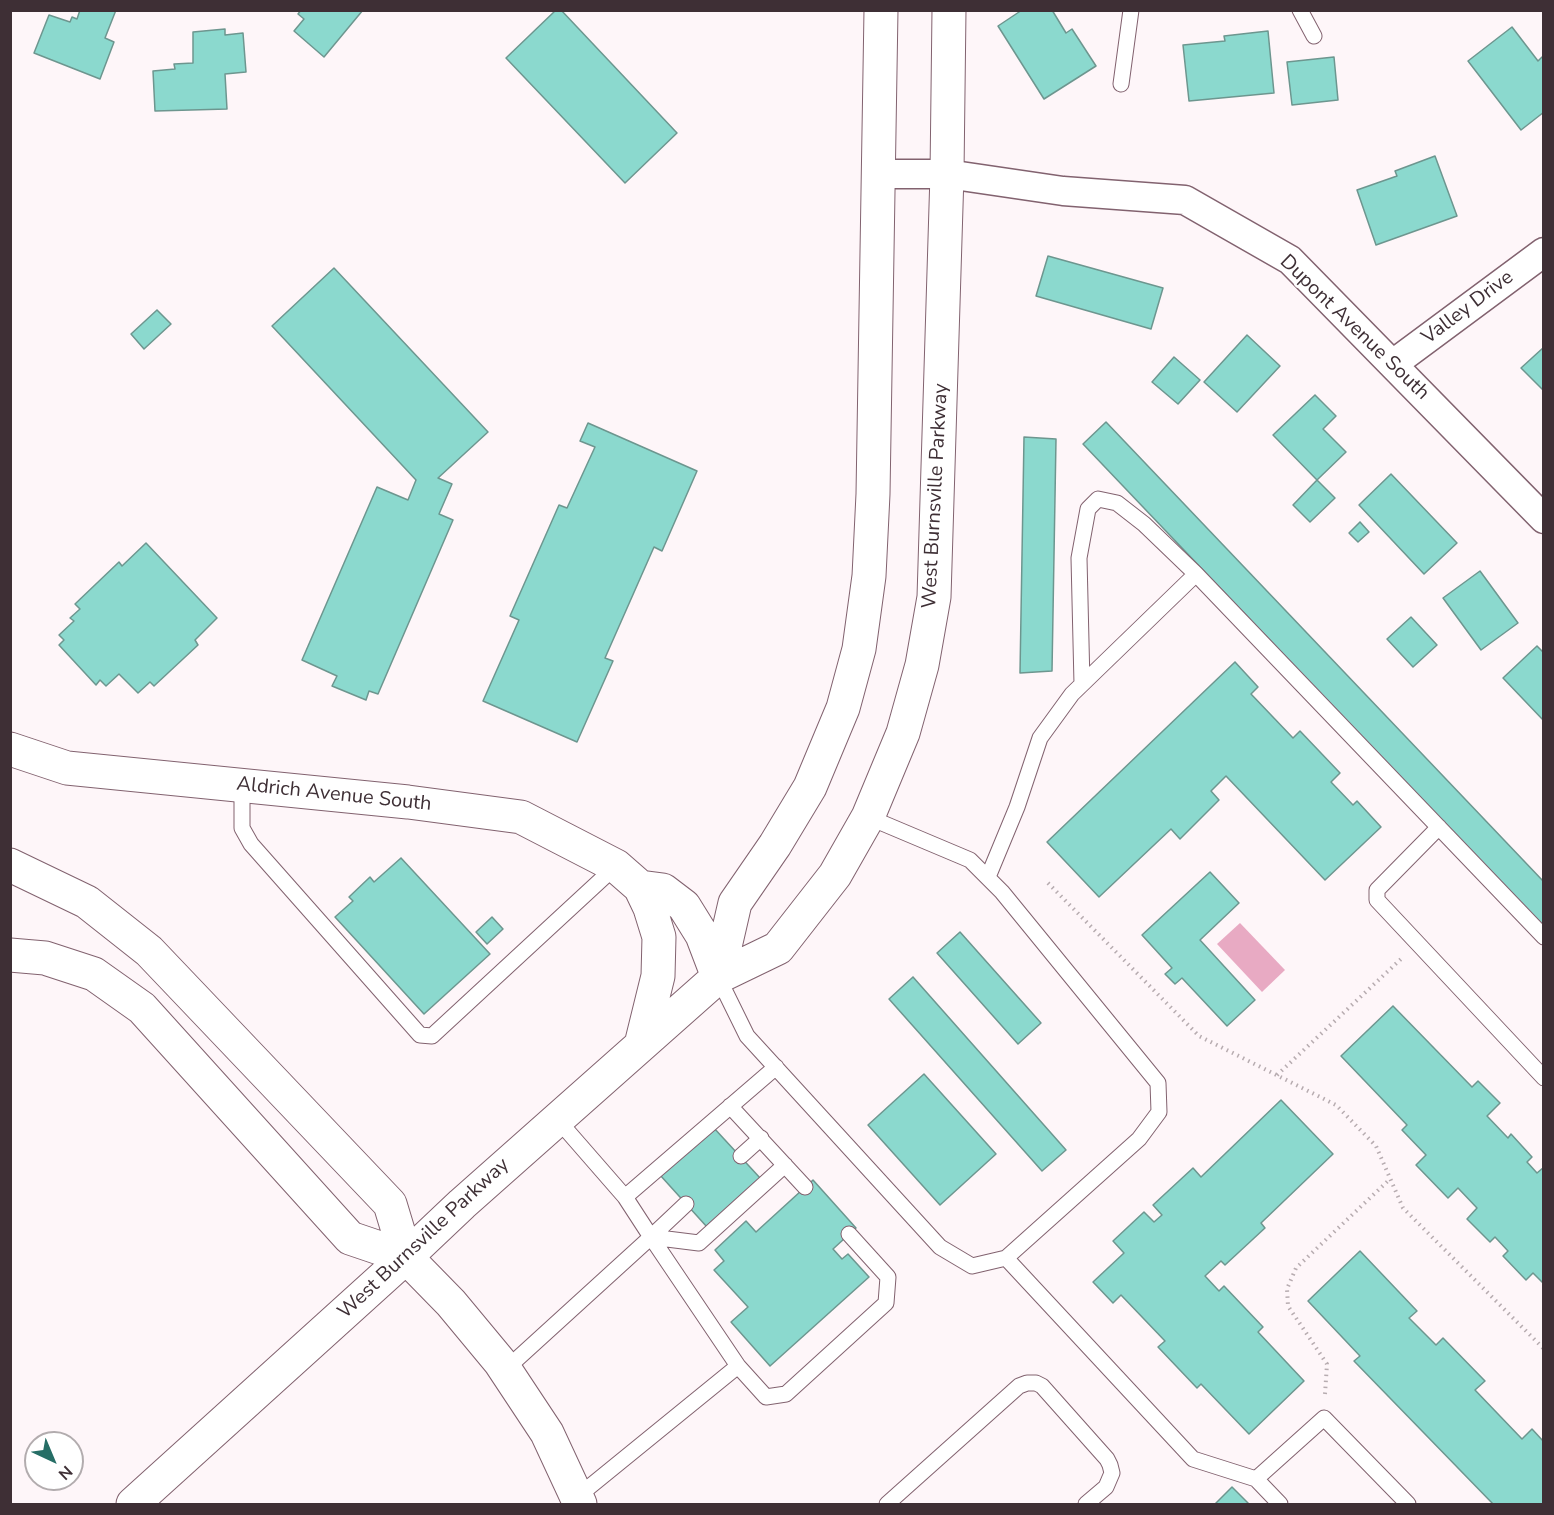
<!DOCTYPE html>
<html>
<head>
<meta charset="utf-8">
<style>
  body { margin:0 }
  #map { position:relative; width:1554px; height:1515px; overflow:hidden; background:#fef6f9; font-family:"Nunito Sans",sans-serif }
  canvas { display:block }
  .frame { position:absolute; inset:0; border:12px solid #3e2f35; pointer-events:none }
  .north { position:absolute; left:24px; top:1431px; width:60px; height:60px; box-sizing:border-box; background:#fff; border:2px solid #b2acae; border-radius:50%; rotate:136deg; font-size:16px; font-weight:700; line-height:24px; text-align:center; color:#3e2f35 }
  .north::after { content:''; display:block; margin:auto; width:21px; height:27px; background:#266e66; clip-path:polygon(50% 0,100% 100%,50% 72%,0 100%) }
</style>
</head>
<body>
<div id="map">
<canvas width="1554" height="1515"></canvas>
<div class="frame"></div>
<div class="north">N</div>
</div>
<script>
const context = document.querySelector('canvas').getContext('2d');
context.lineJoin = 'round';
function paint(path, color) { context.fillStyle = color; context.fill(path, 'evenodd'); }
const poly = rows => new Path2D(rows.map(r => 'M' + r).join(''));
function stroke(path, color, width, dash) { context.strokeStyle = color; context.lineWidth = width; context.lineCap = dash ? 'butt' : 'round'; context.setLineDash(dash || []); context.stroke(path); }
function drawText(font, color, halo, rows, align = 'center') {
  context.font = font + ' "Nunito Sans",sans-serif'; context.lineWidth = 5; context.setLineDash([]); context.textBaseline = 'middle'; context.strokeStyle = halo; context.fillStyle = color; for (const [text, x, y, turn = 0] of rows) {
    context.save(); context.translate(x, y); context.rotate((+turn || 0) * Math.PI / 180); context.textAlign = isNaN(turn) ? turn : align; if (halo) context.strokeText(text, 0, 0); context.fillText(text, 0, 0); context.restore();
  }
}
const water = poly([
  [1240,923,1285,970,1262,992,1217,944]
]);
const building = poly([
  [80,10,116,10,105,38,114,42,100,79,34,53,49,15,70,22,72,17,77,19,80,10],
  [301,10,363,10,324,57,294,31,304,19,298,14,301,10],
  [556,10,561,10,677,133,625,183,506,58,556,10],
  [1022,10,1052,10,1066,33,1072,29,1096,66,1044,99,998,26,1022,10],
  [1512,27,1538,61,1542,57,1544,58,1544,112,1521,130,1468,61,1512,27],
  [225,29,225,35,243,33,246,72,225,74,227,109,155,111,153,71,175,69,174,64,193,63,193,32,225,29],
  [1268,31,1274,93,1189,101,1183,45,1225,41,1224,36,1268,31],
  [1334,57,1338,100,1292,105,1287,62,1334,57],
  [1435,156,1457,216,1376,245,1357,190,1397,176,1395,171,1435,156],
  [1048,256,1163,288,1151,329,1036,296,1048,256],
  [334,268,488,432,438,478,452,484,439,514,453,520,378,694,369,691,366,700,332,686,337,676,302,660,377,487,408,500,416,480,272,326,334,268],
  [157,310,171,324,144,349,131,334,157,310],
  [1247,335,1280,366,1237,412,1204,382,1247,335],
  [1544,347,1544,391,1521,368,1544,347],
  [1174,357,1200,380,1178,404,1152,382,1174,357],
  [1315,395,1336,416,1323,429,1346,452,1317,480,1273,435,1315,395],
  [1106,422,1544,882,1544,928,1083,444,1106,422],
  [588,423,697,471,662,551,654,547,605,658,613,661,577,742,483,701,519,620,510,616,559,505,567,508,595,447,580,441,588,423],
  [1024,437,1056,439,1052,671,1020,673,1024,437],
  [1391,474,1457,543,1424,574,1359,505,1391,474],
  [1317,480,1335,498,1310,522,1293,505,1317,480],
  [1360,522,1369,532,1358,542,1349,533,1360,522],
  [146,543,217,618,195,640,198,645,154,686,150,682,138,693,119,674,106,686,100,680,96,685,59,645,64,640,59,635,74,621,70,618,80,609,75,604,119,562,122,566,146,543],
  [1480,571,1518,623,1481,650,1443,598,1480,571],
  [1411,617,1437,645,1413,667,1387,639,1411,617],
  [1537,646,1544,653,1544,721,1503,678,1537,646],
  [1235,662,1258,687,1251,694,1293,738,1300,731,1340,773,1331,782,1353,805,1357,801,1381,827,1325,880,1226,776,1211,791,1219,800,1180,839,1171,829,1099,897,1047,842,1235,662],
  [401,858,490,954,424,1014,335,917,353,901,349,897,370,877,374,882,401,858],
  [1210,872,1239,903,1200,940,1255,1000,1227,1026,1182,978,1175,984,1165,974,1172,968,1142,935,1210,872],
  [492,917,503,929,487,944,476,932,492,917],
  [960,932,1041,1023,1018,1044,937,953,960,932],
  [913,977,1066,1150,1042,1171,889,999,913,977],
  [1393,1006,1472,1087,1478,1081,1500,1103,1487,1116,1508,1138,1511,1134,1532,1157,1527,1162,1537,1173,1544,1167,1544,1284,1533,1273,1526,1280,1503,1256,1508,1251,1495,1237,1490,1242,1467,1219,1477,1208,1458,1188,1448,1198,1416,1165,1426,1155,1402,1130,1407,1125,1341,1056,1393,1006],
  [924,1074,996,1154,940,1205,868,1125,924,1074],
  [1281,1100,1333,1154,1261,1223,1265,1228,1225,1265,1221,1261,1205,1276,1219,1291,1224,1286,1263,1327,1258,1332,1304,1381,1249,1434,1201,1384,1197,1388,1158,1347,1165,1341,1121,1295,1113,1303,1093,1282,1124,1253,1113,1241,1144,1212,1154,1222,1162,1215,1153,1205,1193,1168,1201,1177,1281,1100],
  [713,1127,761,1179,707,1227,660,1175,713,1127],
  [813,1180,856,1228,833,1249,842,1259,848,1254,869,1277,770,1366,731,1322,748,1307,714,1270,724,1261,715,1250,746,1221,756,1232,813,1180],
  [1360,1251,1417,1311,1409,1318,1436,1345,1443,1338,1485,1381,1475,1390,1522,1439,1532,1429,1544,1442,1544,1504,1493,1504,1354,1361,1360,1356,1308,1301,1360,1251],
  [1232,1487,1249,1504,1215,1504,1232,1487]
]);
const path = poly([
  [1048,883,1199,1036,1336,1105,1376,1146,1403,1208,1544,1349],
  [1277,1075,1401,959],
  [1325,1394,1327,1364,1288,1306,1287,1289,1296,1268,1390,1179]
]);
const service = poly([
  [1300,10,1314,36],
  [1121,84,1131,10],
  [1082,684,1079,558,1088,509,1098,499,1117,503,1144,524,1196,574],
  [242,786,242,828,251,844,420,1035,432,1036,616,866],
  [868,817,970,860,1002,892,1158,1083,1159,1112,1139,1139,1006,1258],
  [1439,827,1377,890,1377,900,1544,1078],
  [988,877,1017,807,1040,738,1072,694,1196,574,1544,937],
  [718,977,747,1036,940,1247,972,1266,1006,1258,1193,1459,1256,1479,1324,1418,1408,1504],
  [730,1106,805,1187],
  [741,1156,761,1138],
  [625,1197,776,1067],
  [651,1237,699,1243,785,1165],
  [651,1237,686,1204],
  [738,1366,766,1397,786,1394,886,1303,888,1277,849,1234],
  [505,1370,651,1237,625,1197,557,1119],
  [1256,1479,1280,1504],
  [577,1497,738,1366,651,1237],
  [887,1504,1019,1386,1027,1383,1036,1383,1042,1386,1107,1459,1110,1465,1112,1473,1106,1487,1086,1504]
]);
const minor = poly([
  [880,174,947,174,1063,191,1185,200,1290,260,1544,519],
  [1393,364,1544,252]
]);
const tertiary = poly([
  [10,749,67,768,408,802,521,817,616,866,640,887,650,908,659,937,658,976,641,1045],
  [640,887,663,890,684,906,702,935,718,977],
  [718,977,735,903,775,845,810,787,843,708,859,649,869,576,873,494,881,10],
  [406,1257,451,1303,500,1362,547,1433,580,1504],
  [133,1504,406,1257,462,1204,718,977,778,948,835,875,868,817,903,733,922,665,934,597,947,174,949,10]
]);
const motorway = poly([
  [10,865,87,902,149,951,390,1204,406,1257],
  [10,955,45,958,94,974,142,1008,350,1238,406,1257]
]);
const streetNames = [
  ["Valley Drive",1468,308,-37],
  ["Dupont Avenue South",1354,328,44],
  ["West Burnsville Parkway",936,496,-87],
  ["Aldrich Avenue South",334,795,6],
  ["West Burnsville Parkway",424,1239,-43]
];
paint(water, '#e8aac3');
paint(building, '#8bd9ce');
stroke(building, '#6d968f', 1.5);
stroke(service, '#82626f', 17);
stroke(minor, '#82626f', 31);
stroke(tertiary, '#82626f', 35);
stroke(motorway, '#82626f', 35);
stroke(path, '#b7acb0', 4, [1.5, 4.5]);
stroke(service, '#fff', 15);
stroke(minor, '#fff', 28);
stroke(tertiary, '#fff', 33);
stroke(motorway, '#fff', 33);
drawText('20px', '#3e2f35', '#fff', streetNames);
</script>
</body>
</html>
